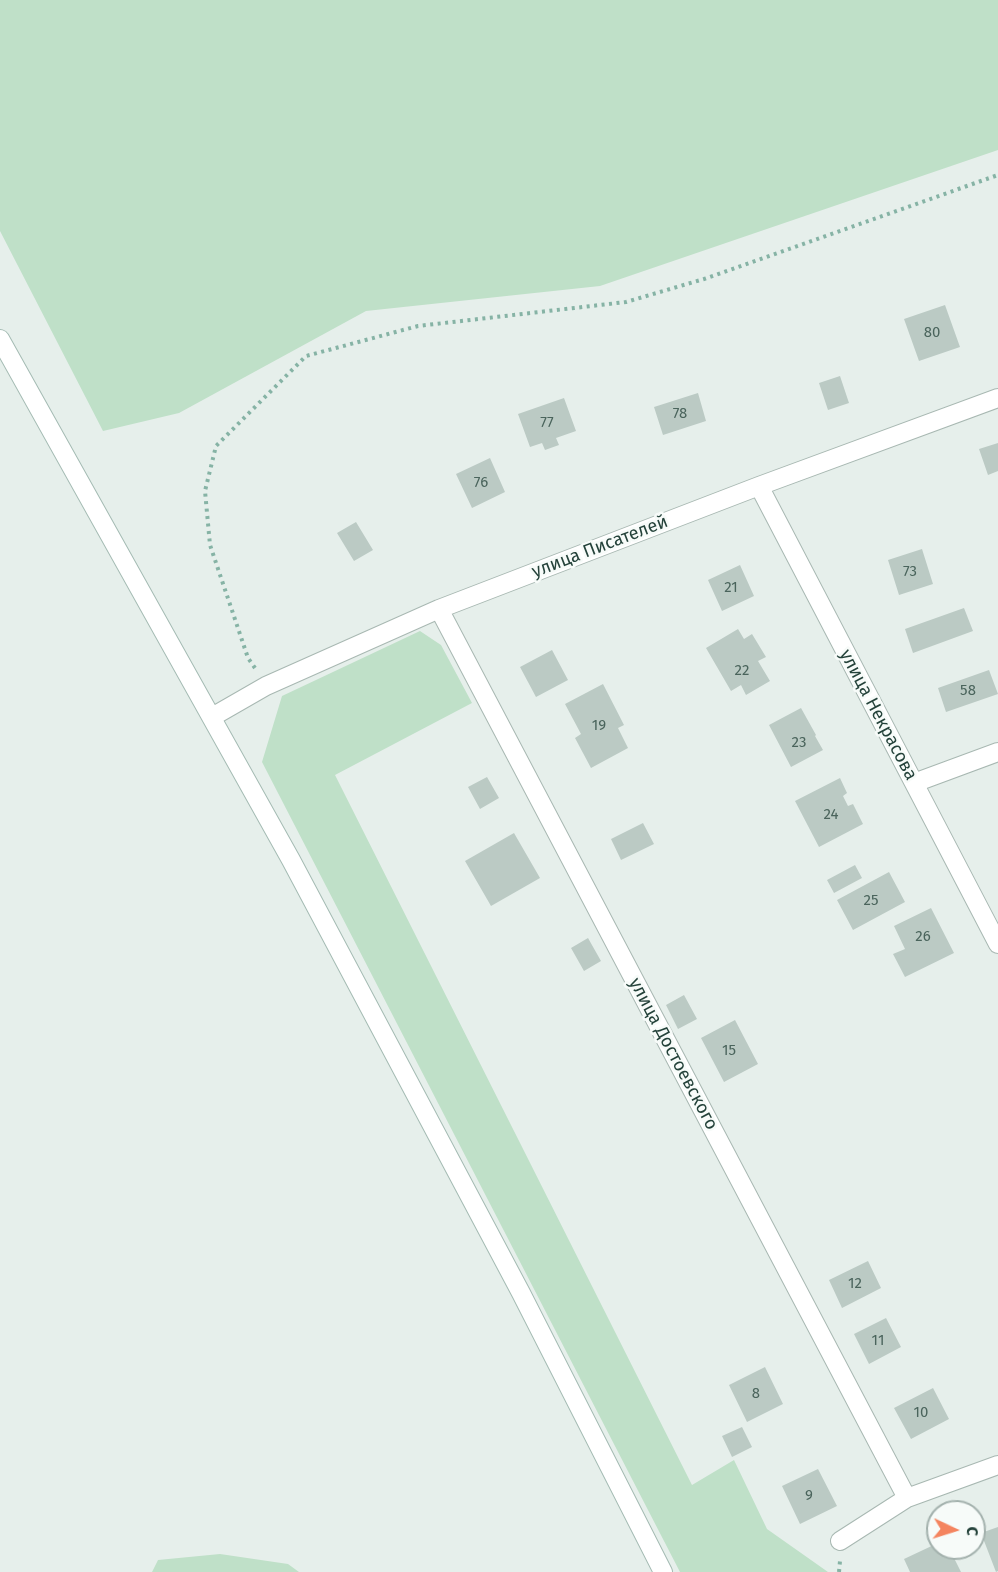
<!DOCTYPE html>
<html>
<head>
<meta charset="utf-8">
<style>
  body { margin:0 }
  #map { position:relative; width:998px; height:1572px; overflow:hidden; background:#e6efeb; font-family:"Fira Sans",sans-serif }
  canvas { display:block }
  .north { position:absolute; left:926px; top:1500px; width:60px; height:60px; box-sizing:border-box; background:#f7fbf9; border:2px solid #a3b1ad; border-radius:50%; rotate:94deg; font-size:16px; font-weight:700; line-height:24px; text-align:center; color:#24423a }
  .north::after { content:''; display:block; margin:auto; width:21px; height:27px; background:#f4845f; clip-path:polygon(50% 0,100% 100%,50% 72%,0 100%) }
</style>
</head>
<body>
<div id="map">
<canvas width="998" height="1572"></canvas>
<div class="north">С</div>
</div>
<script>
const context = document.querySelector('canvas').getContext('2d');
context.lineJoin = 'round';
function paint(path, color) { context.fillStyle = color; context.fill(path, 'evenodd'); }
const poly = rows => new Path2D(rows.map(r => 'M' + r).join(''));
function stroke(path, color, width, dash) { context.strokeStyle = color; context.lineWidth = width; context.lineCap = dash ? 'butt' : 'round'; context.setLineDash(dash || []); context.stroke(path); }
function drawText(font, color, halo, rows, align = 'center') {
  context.font = font + ' "Fira Sans",sans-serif'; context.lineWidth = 5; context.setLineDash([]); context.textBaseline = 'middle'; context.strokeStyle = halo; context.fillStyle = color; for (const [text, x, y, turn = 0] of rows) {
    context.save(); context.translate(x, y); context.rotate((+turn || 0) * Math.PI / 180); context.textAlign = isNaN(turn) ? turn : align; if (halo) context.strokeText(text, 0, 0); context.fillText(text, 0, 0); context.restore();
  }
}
const green = poly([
  [0,0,998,0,998,150,600,286,366,311,179,413,103,431,0,231],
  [420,631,441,645,472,703,335,775,692,1485,734,1460,767,1529,828,1572,680,1572,262,762,282,696],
  [220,1554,288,1564,299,1572,152,1572,158,1560]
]);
const building = poly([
  [945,305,960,347,919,361,904,319],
  [840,376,849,403,828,410,819,383],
  [698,393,706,421,663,435,654,407],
  [564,398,576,431,556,438,559,445,545,450,542,443,530,447,518,414],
  [998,443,998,471,988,475,979,449],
  [490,458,505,492,472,508,456,474],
  [356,522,373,550,354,561,337,533],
  [922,549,933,584,899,595,888,560],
  [740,565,754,596,722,611,708,580],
  [964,608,973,631,913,653,905,629],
  [738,629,744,639,752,634,766,657,758,661,770,681,746,695,741,685,731,691,706,648],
  [552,650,568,680,536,697,520,667],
  [989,670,998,694,946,712,938,688],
  [603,684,624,725,618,728,628,748,591,768,575,738,581,734,565,704],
  [801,708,816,735,815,736,823,750,791,767,769,725],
  [487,777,499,798,480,809,468,787],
  [840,778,847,793,843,796,848,806,853,804,863,824,819,847,795,801],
  [643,823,654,844,621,860,611,839],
  [514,833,540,878,491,906,465,861],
  [855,865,862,878,834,893,827,880],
  [889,872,905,902,853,930,837,900],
  [931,908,954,953,905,977,893,954,905,949,894,926],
  [588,938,601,961,584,971,571,948],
  [684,995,697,1019,678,1029,666,1005],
  [735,1020,758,1064,724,1082,701,1038],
  [868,1261,881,1288,842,1308,829,1280],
  [886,1318,901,1347,869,1364,854,1334],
  [765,1367,783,1404,747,1422,729,1385],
  [933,1388,949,1419,911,1439,894,1408],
  [742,1427,752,1447,732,1457,722,1436],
  [818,1469,837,1506,800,1524,782,1486],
  [998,1527,998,1571,996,1572,981,1533],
  [938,1543,938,1548,949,1548,961,1572,910,1572,904,1559]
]);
const path = poly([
  [255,668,248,658,210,545,205,491,216,446,306,356,418,326,626,302,704,279,998,175],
  [839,1572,840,1561]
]);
const street = poly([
  [759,486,998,944],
  [439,609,907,1498],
  [212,717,266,686,439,609,759,486,998,398],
  [914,783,998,752],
  [840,1541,907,1498,998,1465]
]);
const secondary = poly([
  [0,339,291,860,521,1293,663,1572]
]);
const numberNames = [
  ["80",932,333],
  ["78",680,414],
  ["77",547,423],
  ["76",481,483],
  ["73",910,572],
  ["21",731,588],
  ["22",742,671],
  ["58",968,691],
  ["19",599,726],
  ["23",799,743],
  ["24",831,815],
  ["25",871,901],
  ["26",923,937],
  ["15",729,1051],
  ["12",855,1284],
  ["11",878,1341],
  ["8",756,1394],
  ["10",921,1413],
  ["9",809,1496]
];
const streetNames = [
  ["улица Писателей",600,547,-21],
  ["улица Некрасова",878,715,62],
  ["улица Достоевского",673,1054,62]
];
paint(green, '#bfe0c8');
paint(building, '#bbcac4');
stroke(street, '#a8b8b2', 20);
stroke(secondary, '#a4bbb3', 20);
stroke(path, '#86b3a5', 4, [3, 4.5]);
stroke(street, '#fff', 18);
stroke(secondary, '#fff', 18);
drawText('15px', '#4a645c', null, numberNames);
drawText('18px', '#24423a', '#f7fbf9', streetNames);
</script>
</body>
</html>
